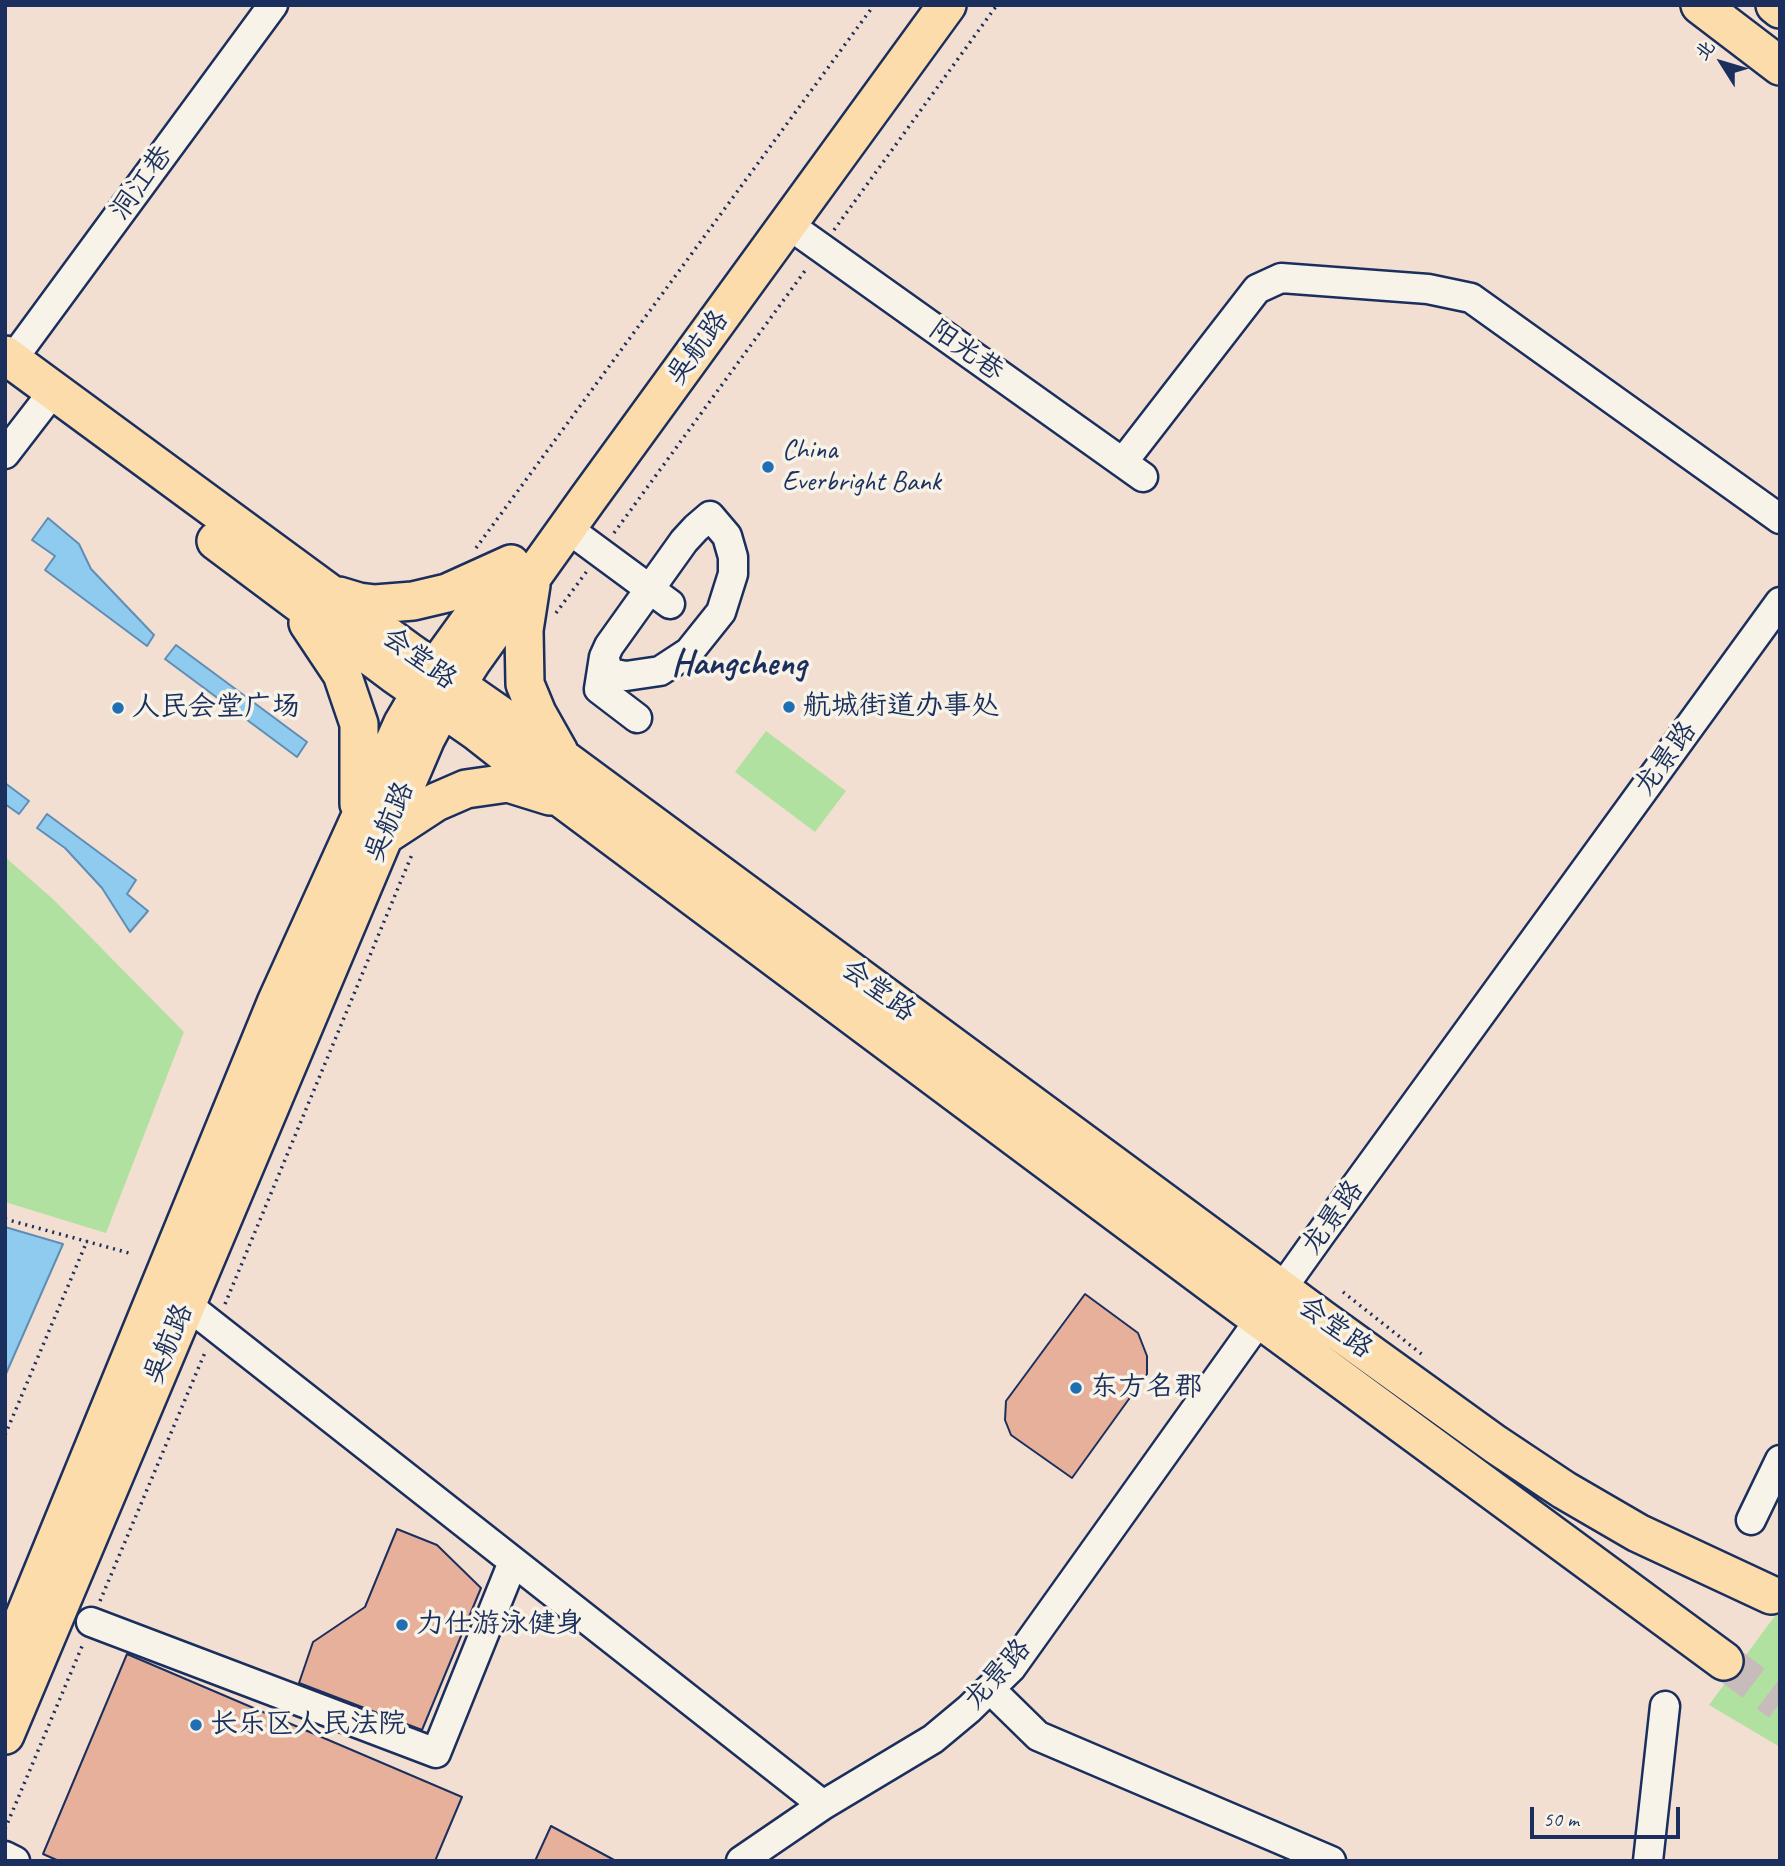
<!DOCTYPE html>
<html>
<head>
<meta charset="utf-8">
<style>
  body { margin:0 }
  #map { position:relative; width:1785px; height:1866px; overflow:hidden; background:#f2dfd1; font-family:Caveat,"LXGW WenKai TC",sans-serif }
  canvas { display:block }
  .frame { position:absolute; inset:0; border:7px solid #1b2f5e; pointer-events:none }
  .north { position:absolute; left:1687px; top:28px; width:70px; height:70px; -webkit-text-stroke:5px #f7f3e8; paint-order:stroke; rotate:307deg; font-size:19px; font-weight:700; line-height:28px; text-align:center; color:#1b2f5e }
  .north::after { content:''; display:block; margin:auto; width:24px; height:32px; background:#1b2f5e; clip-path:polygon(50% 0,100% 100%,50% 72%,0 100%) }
  .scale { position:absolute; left:1530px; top:1807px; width:150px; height:32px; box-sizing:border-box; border:4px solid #1b2f5e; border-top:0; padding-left:9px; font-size:21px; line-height:24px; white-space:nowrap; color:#1b2f5e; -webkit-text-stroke:5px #f7f3e8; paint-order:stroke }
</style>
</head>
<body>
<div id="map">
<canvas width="1785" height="1866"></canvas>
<div class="frame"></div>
<div class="north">北</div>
<div class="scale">50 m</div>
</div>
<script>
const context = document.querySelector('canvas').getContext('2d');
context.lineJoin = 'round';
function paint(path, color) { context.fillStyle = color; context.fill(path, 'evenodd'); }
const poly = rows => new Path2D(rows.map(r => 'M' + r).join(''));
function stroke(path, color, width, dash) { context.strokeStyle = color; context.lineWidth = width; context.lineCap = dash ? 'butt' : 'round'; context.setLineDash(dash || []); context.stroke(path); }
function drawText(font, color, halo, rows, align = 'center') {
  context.font = font + ' Caveat,"LXGW WenKai TC",sans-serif'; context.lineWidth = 7; context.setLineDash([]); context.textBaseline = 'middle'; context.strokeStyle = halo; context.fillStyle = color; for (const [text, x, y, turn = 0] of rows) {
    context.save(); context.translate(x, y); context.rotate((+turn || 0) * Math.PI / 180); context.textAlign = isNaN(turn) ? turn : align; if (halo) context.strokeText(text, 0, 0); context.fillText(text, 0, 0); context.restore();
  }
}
const green = poly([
  [766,731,846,791,815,832,735,772],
  [5,857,54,900,184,1032,106,1233,5,1202],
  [1780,1609,1780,1747,1709,1705]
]);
const water = poly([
  [48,518,79,544,91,569,154,635,147,646,45,570,55,556,32,540,48,518],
  [176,645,307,742,297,757,165,659,176,645],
  [5,783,29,801,19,814,5,804,5,783],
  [47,814,136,880,127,894,148,911,130,932,102,888,65,848,37,828,47,814],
  [5,1227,63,1244,5,1376,5,1227]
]);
const building = poly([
  [1085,1294,1138,1333,1147,1356,1147,1374,1072,1478,1011,1435,1005,1420,1006,1401,1085,1294],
  [397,1529,437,1545,481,1588,422,1730,299,1683,313,1642,365,1607,397,1529],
  [127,1654,462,1797,435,1861,59,1861,43,1854,127,1654],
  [551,1826,616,1861,535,1861,551,1826]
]);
const majorTunnel = poly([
  [1724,1661,1780,1703]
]);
const path = poly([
  [834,230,997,5],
  [614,533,807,268],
  [476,548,874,5],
  [556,613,587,571],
  [5,1219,129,1253],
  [1343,1292,1424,1356],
  [225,1304,413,852],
  [5,1435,87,1241],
  [100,1601,206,1350],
  [5,1829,83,1644]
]);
const minor = poly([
  [789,225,1143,477],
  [12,360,273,5],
  [5,454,42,406],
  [1123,462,1257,289,1281,278,1428,289,1471,298,1780,519],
  [710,516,727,536,733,557,733,574,721,612,689,652,660,671,626,676,609,673,604,657,609,646,684,541,696,528,710,516],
  [567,528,670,604],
  [604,657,599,689,637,718],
  [186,1304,823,1805],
  [1751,1520,1780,1460],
  [91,1622,436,1753,513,1562],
  [990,1689,1038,1736,1331,1861],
  [5,1856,15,1861],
  [741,1861,823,1805,933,1739,969,1709,1011,1668,1323,1231,1780,602],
  [1648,1861,1665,1706]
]);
const major = poly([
  [1700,5,1780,66],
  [1775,5,1780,9],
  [5,355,408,651,566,761,1323,1320,1495,1444,1564,1490,1638,1533,1771,1595],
  [216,541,394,674,476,731,565,801,1220,1290,1724,1661],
  [531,585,524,630,525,684,537,713,559,752],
  [339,596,359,602,375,604,413,601,447,593,511,564],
  [308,623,342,674,359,724,359,804],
  [384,836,436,802,466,789,508,783,550,796],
  [5,1664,276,1003,403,723,434,670,494,587],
  [5,1735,384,836,426,738,442,708,472,661,587,500,947,5]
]);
const markers = [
  [768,467,7,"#1f6fb2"],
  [789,707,7,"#1f6fb2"],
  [118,708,7,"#1f6fb2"],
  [1076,1388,7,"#1f6fb2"],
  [402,1625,7,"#1f6fb2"],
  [196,1725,7,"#1f6fb2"]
];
const streetNames = [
  ["洞江巷",142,183,-54],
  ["吴航路",698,348,-54],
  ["阳光巷",966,351,35],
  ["会堂路",419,659,36],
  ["龙景路",1666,759,-54],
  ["吴航路",390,822,-67],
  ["会堂路",878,991,36],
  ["龙景路",1333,1218,-54],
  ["会堂路",1335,1328,36],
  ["吴航路",169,1344,-67],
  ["龙景路",998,1675,-48]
];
const poiNames = [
  ["China",782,451],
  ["Everbright Bank",782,483],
  ["航城街道办事处",803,707],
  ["人民会堂广场",132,708],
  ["东方名郡",1090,1388],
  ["力仕游泳健身",416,1625],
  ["长乐区人民法院",210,1725]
];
const districtNames = [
  ["Hangcheng",739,665]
];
paint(green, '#b0e1a1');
paint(water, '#8ecbee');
stroke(water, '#608db4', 2);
paint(building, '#e6b09a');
stroke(building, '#1b2f5e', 2);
stroke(majorTunnel, '#c7bcba', 37, [37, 18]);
stroke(minor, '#1b2f5e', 33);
stroke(major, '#1b2f5e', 42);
stroke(path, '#1b2f5e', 3.5, [2, 5]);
stroke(minor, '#f7f3e8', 28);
stroke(major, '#fddcac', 37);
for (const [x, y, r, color] of markers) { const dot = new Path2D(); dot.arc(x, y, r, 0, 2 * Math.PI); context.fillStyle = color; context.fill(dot); stroke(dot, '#f7f3e8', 2.5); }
drawText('28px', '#1b2f5e', '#f7f3e8', streetNames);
drawText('28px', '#1b2f5e', '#f7f3e8', poiNames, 'left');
drawText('bold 35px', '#1b2f5e', '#f7f3e8', districtNames);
</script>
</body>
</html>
